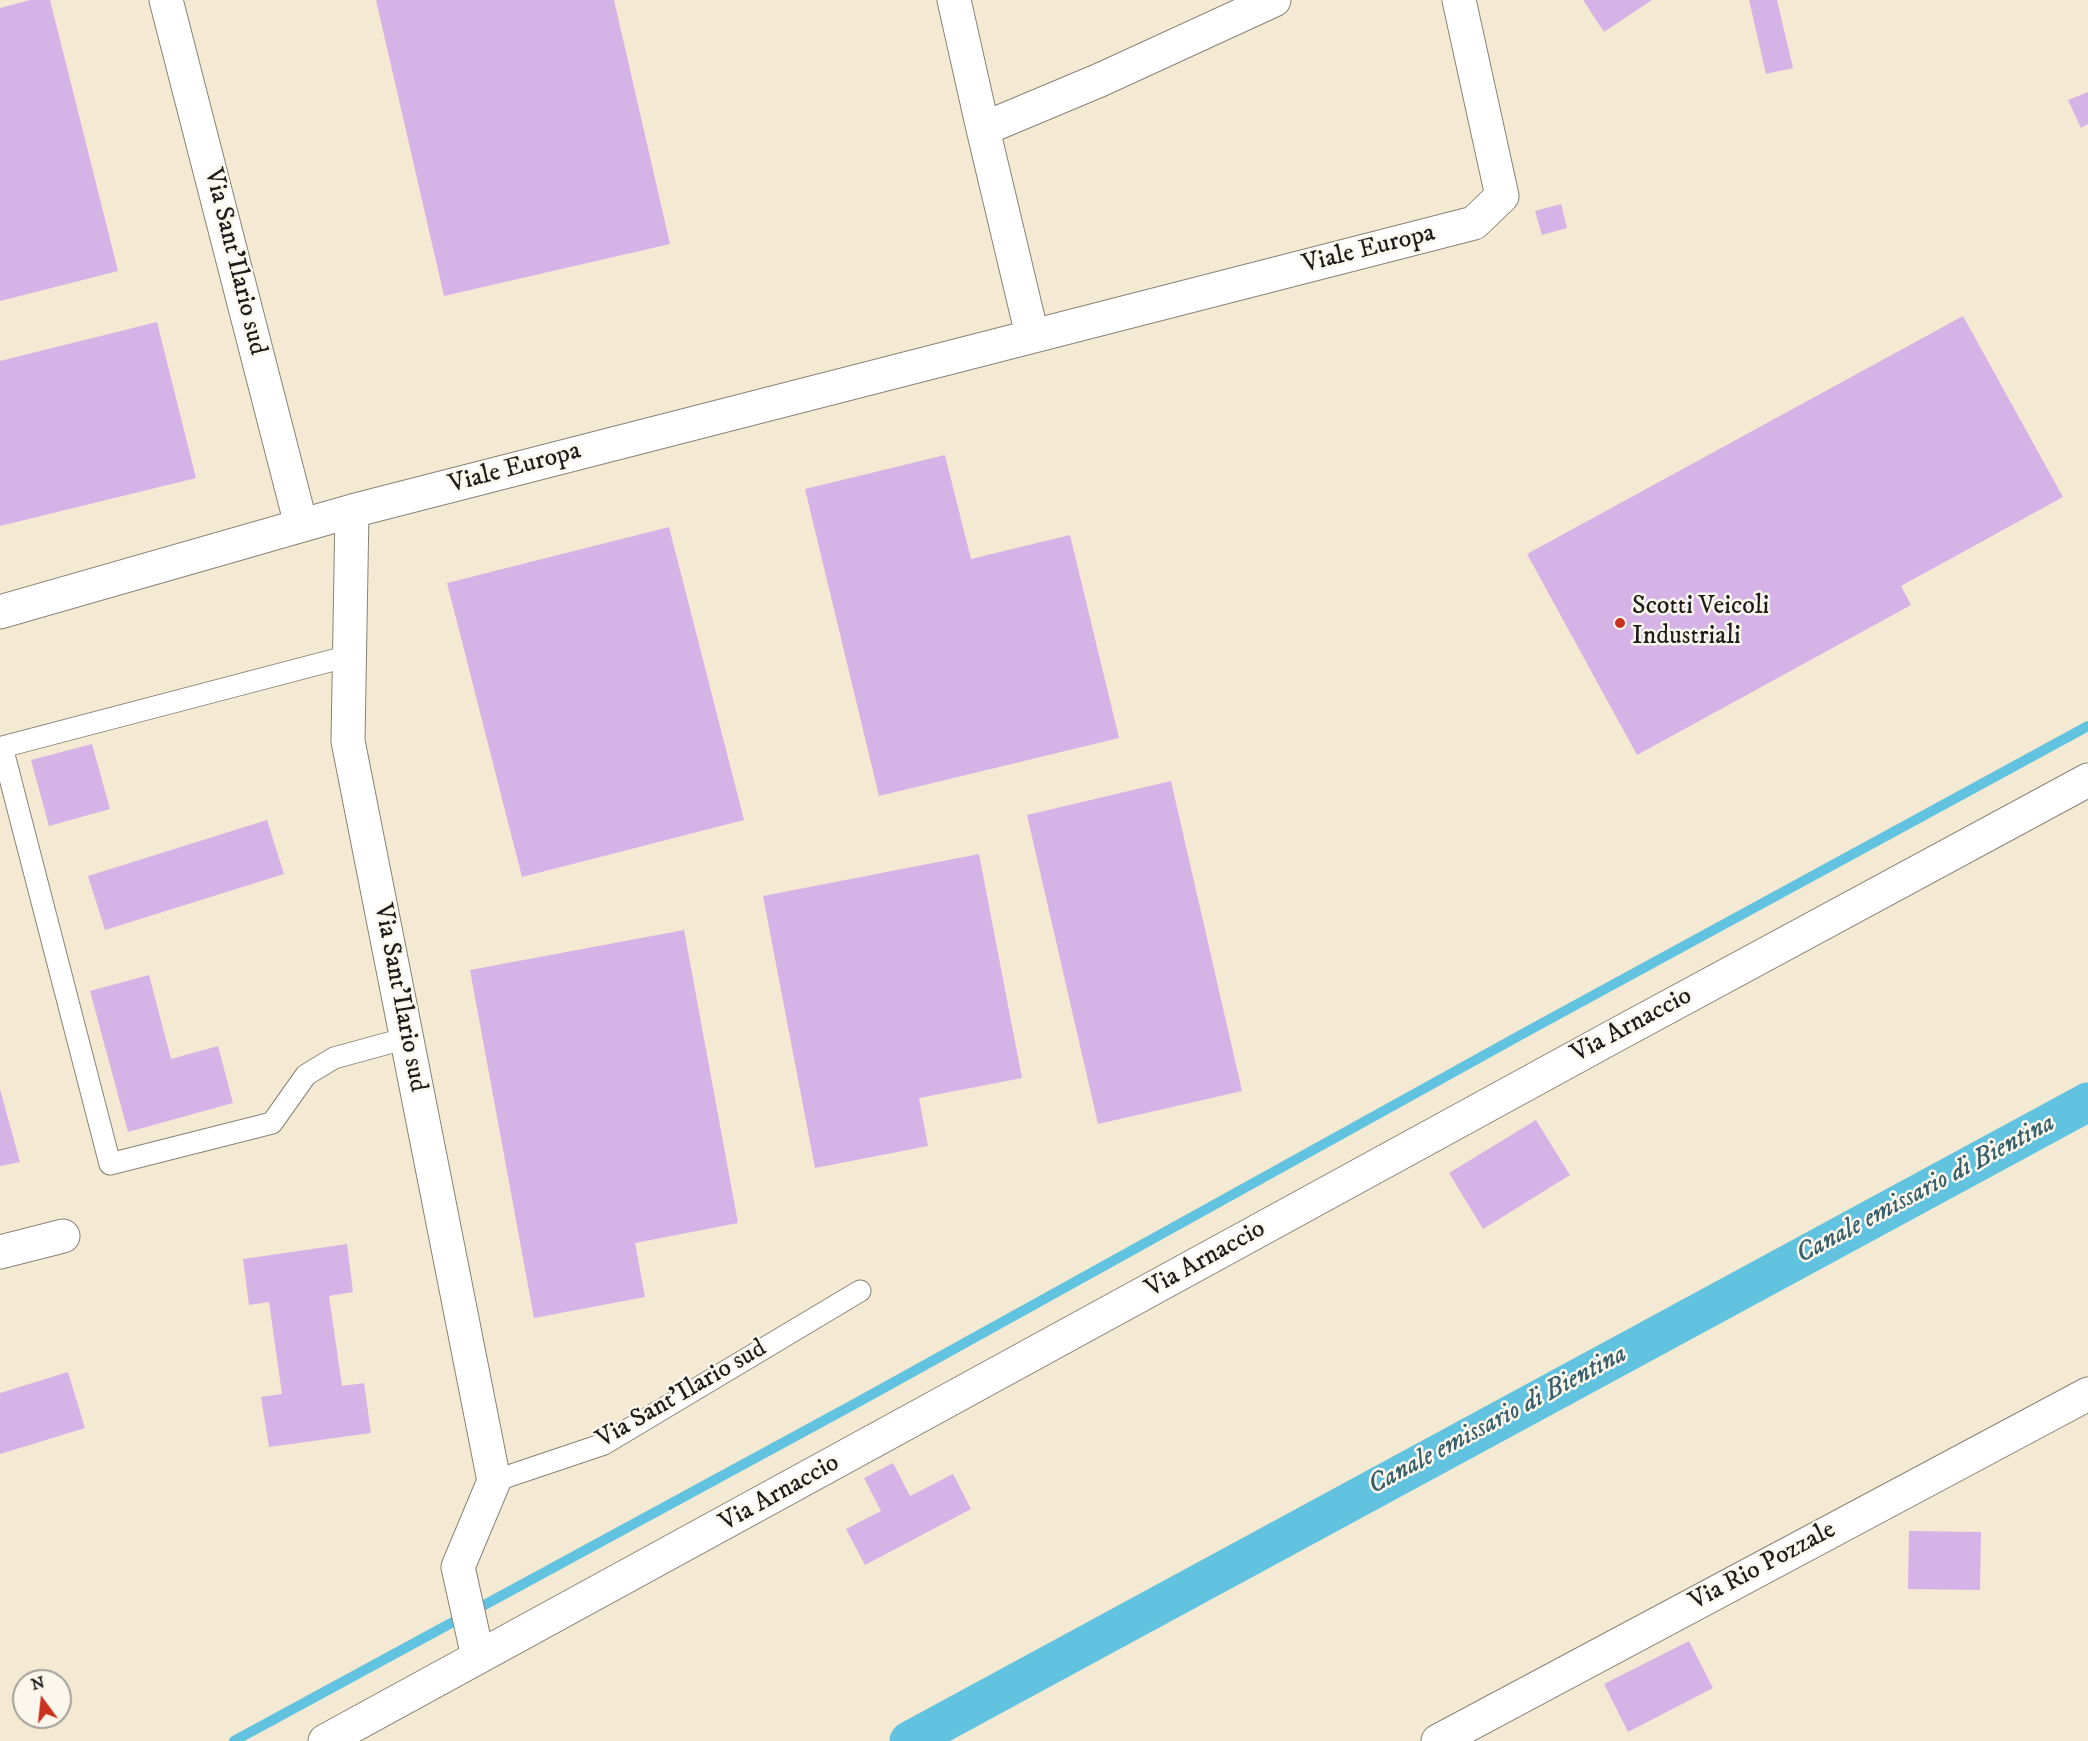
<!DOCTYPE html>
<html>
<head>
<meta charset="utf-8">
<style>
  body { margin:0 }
  #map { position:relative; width:2088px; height:1741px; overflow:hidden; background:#f4ead3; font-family:"IM FELL DW Pica",serif }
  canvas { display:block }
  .north { position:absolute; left:12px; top:1669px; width:60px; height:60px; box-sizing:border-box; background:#fbf7ec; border:2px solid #a29f99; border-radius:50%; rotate:345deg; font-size:16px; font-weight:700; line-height:24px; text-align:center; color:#1c1c1c }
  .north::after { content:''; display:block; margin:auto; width:21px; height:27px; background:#c8321e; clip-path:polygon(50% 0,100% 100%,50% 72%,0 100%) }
</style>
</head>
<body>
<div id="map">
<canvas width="2088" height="1741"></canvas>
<div class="north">N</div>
</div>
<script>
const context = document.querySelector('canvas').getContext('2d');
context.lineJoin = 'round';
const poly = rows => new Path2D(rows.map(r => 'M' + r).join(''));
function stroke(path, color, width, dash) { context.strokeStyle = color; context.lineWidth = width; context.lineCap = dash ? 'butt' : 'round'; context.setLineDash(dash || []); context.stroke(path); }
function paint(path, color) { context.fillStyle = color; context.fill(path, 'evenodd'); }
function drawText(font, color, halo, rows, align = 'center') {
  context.font = font + ' "IM FELL DW Pica",serif'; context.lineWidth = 5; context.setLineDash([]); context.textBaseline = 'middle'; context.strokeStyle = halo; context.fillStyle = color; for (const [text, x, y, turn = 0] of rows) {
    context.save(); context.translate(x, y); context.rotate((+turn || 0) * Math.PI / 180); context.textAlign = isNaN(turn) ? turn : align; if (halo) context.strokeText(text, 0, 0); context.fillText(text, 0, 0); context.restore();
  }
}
const stream = poly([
  [234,1741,860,1401,1526,1032,2088,726]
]);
const canal = poly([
  [909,1741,2088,1102]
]);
const building = poly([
  [30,0,50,0,118,271,0,301,0,8],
  [376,0,614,0,670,244,444,296],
  [1583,0,1652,0,1604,32],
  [1749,0,1777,0,1793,68,1766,74],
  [2088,92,2088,124,2081,128,2068,100],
  [1561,204,1567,228,1542,235,1535,211],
  [1963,316,2063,497,1901,586,1911,605,1637,755,1527,554],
  [157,322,196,478,0,526,0,361],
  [945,455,971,559,1070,535,1119,738,879,796,805,489],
  [669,527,744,820,522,877,447,583],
  [92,744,110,809,49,826,31,760],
  [1171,781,1242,1091,1098,1124,1027,815],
  [267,820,284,874,105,930,88,876],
  [979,854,1022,1078,919,1098,928,1146,815,1168,763,896],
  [684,930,738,1223,635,1243,645,1297,534,1318,470,970],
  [149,975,171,1059,218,1046,233,1103,128,1132,90,991],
  [0,1089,20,1162,0,1166],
  [1536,1120,1570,1175,1483,1229,1449,1173],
  [347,1244,353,1292,329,1296,342,1386,364,1383,371,1433,269,1447,261,1397,282,1394,269,1302,249,1305,243,1259],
  [68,1372,85,1428,0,1454,0,1393],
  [893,1463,910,1496,953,1474,971,1509,865,1565,846,1529,881,1511,864,1478],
  [1909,1531,1981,1532,1980,1590,1908,1589],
  [1689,1641,1713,1688,1628,1732,1604,1684]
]);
const lane = poly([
  [349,656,2,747,110,1164,272,1123,306,1075,334,1058,407,1038],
  [494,1481,604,1444,860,1291]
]);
const street = poly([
  [166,0,301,525],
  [954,0,983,129],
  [1032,335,983,129,1100,80,1274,0],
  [352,511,348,741,494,1481,458,1567,478,1657],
  [0,612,352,511,1474,223,1502,196,1459,0],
  [0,1252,63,1236],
  [1438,1741,2088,1394]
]);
const secondary = poly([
  [325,1741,1616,1035,2088,780]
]);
const markers = [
  [1620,623,6,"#c8321e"]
];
const streetNames = [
  ["Viale Europa",1369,250,-14],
  ["Via Sant'Ilario sud",234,262,76],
  ["Viale Europa",515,469,-15],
  ["Via Sant'Ilario sud",399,998,79],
  ["Via Arnaccio",1632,1026,-28],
  ["Via Arnaccio",1206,1260,-29],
  ["Via Sant'Ilario sud",682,1395,-30],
  ["Via Arnaccio",780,1494,-29],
  ["Via Rio Pozzale",1763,1567,-28]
];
const poiNames = [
  ["Scotti Veicoli",1632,608],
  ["Industriali",1632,638]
];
const waterNames = [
  ["Canale emissario di Bientina",1926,1190,-28],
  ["Canale emissario di Bientina",1498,1421,-28]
];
stroke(stream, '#61c3df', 10);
stroke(canal, '#61c3df', 39);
paint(building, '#d5b3e7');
stroke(lane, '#888378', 23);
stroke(street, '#888378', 35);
stroke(secondary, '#888378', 35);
stroke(lane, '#fff', 21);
stroke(street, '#fff', 33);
stroke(secondary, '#fff', 33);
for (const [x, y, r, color] of markers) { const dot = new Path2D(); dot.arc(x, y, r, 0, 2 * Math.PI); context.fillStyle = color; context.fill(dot); stroke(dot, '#fbf7ec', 2); }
drawText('26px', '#1c1c1c', '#fbf7ec', streetNames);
drawText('26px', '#1c1c1c', '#fbf7ec', poiNames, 'left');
drawText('italic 27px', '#385f6a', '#fbf7ec', waterNames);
</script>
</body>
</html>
